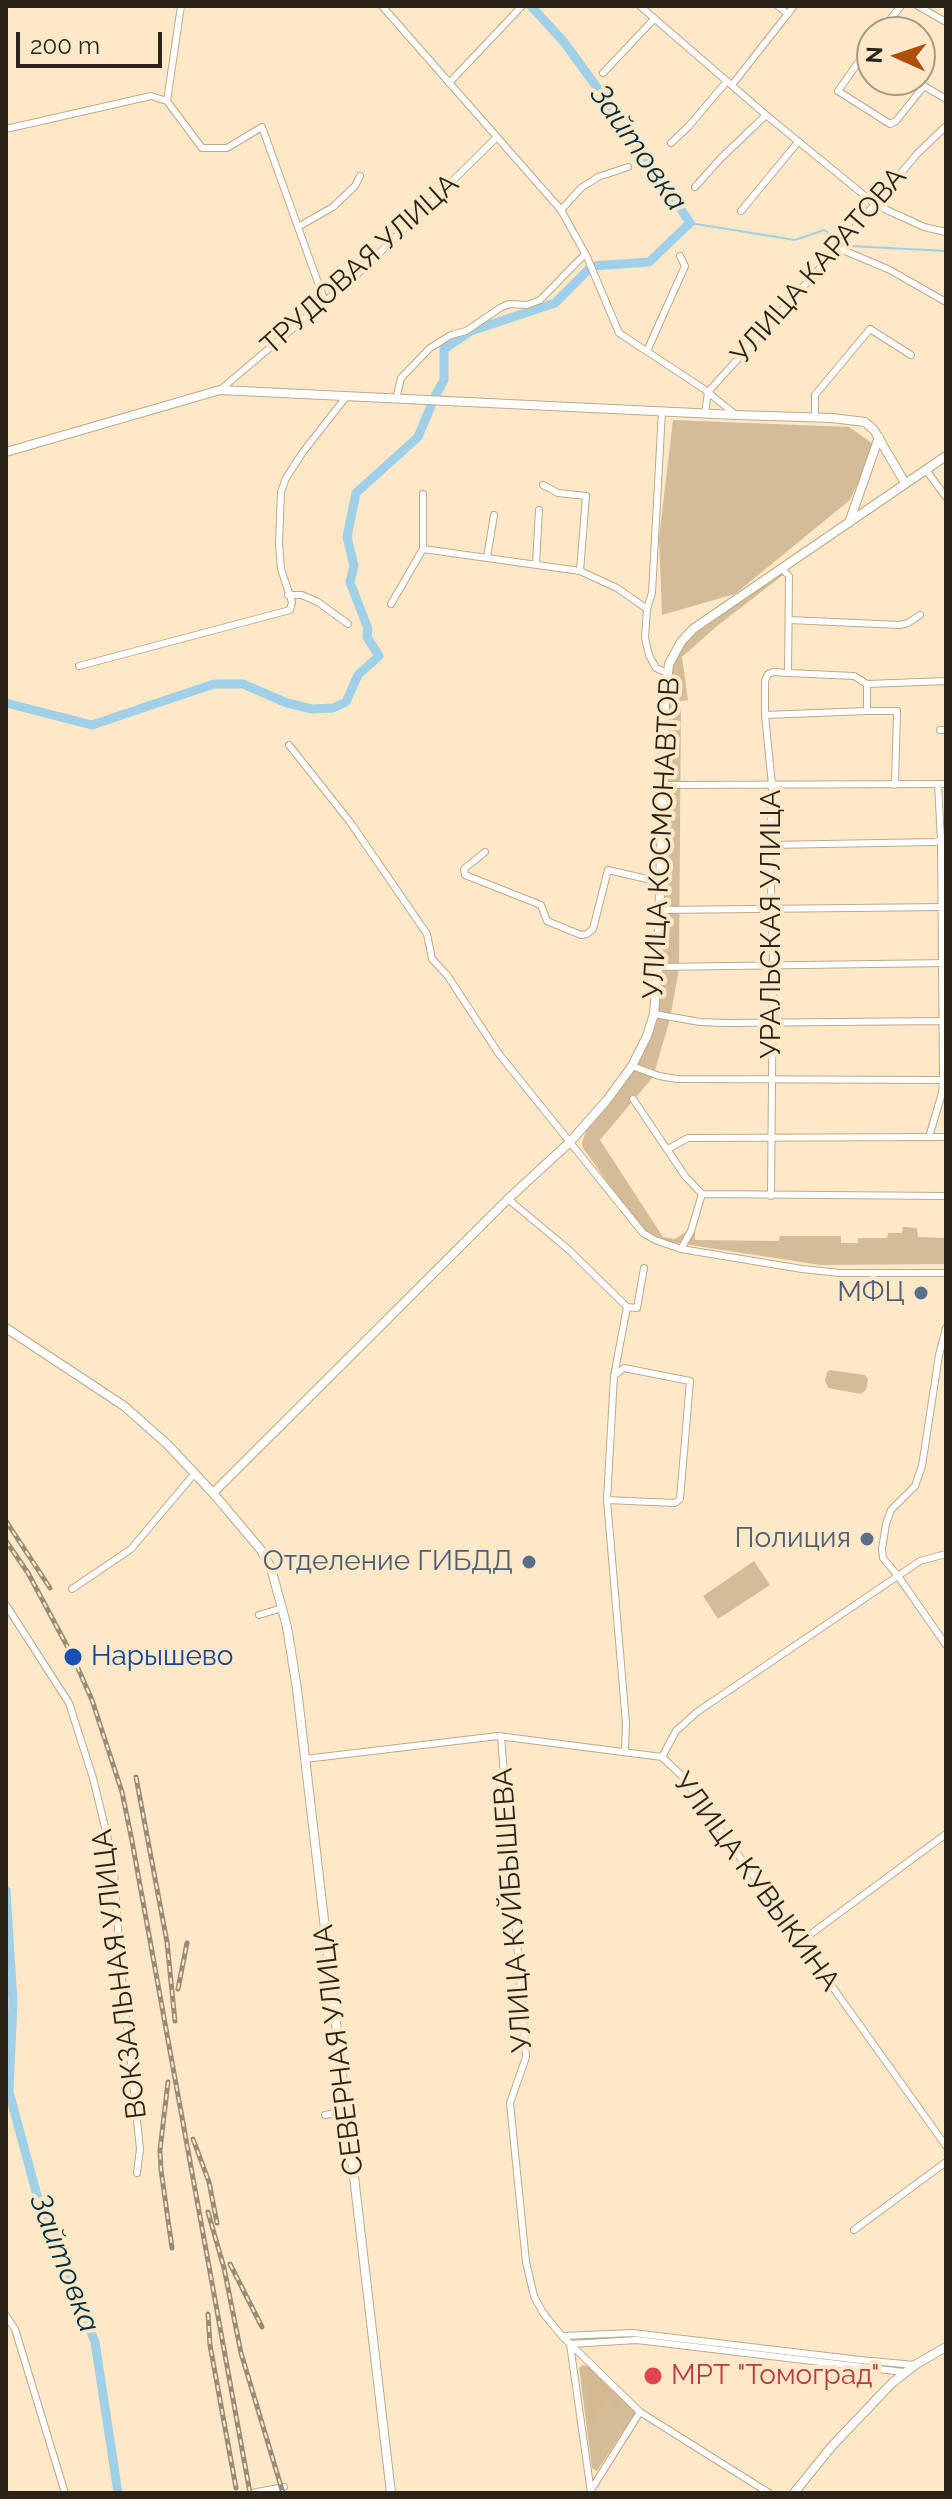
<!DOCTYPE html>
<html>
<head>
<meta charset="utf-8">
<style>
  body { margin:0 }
  #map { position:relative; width:952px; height:2499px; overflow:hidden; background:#fee8c8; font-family:Raleway,sans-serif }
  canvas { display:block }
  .frame { position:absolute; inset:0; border:8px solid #2b2317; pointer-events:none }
  .north { position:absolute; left:856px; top:16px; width:80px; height:80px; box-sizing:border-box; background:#fee8c8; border:2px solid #aa9981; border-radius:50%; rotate:273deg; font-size:22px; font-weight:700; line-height:32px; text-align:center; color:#2b2317 }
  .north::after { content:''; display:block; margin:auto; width:28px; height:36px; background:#af4f06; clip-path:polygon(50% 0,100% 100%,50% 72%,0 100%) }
  .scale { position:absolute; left:16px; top:32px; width:146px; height:36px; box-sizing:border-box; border:4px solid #2b2317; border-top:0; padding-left:10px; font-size:24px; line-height:28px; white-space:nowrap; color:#2b2317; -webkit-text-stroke:6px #fee8c8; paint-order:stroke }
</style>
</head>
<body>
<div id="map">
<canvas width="952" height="2499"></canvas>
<div class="frame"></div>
<div class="north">N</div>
<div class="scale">200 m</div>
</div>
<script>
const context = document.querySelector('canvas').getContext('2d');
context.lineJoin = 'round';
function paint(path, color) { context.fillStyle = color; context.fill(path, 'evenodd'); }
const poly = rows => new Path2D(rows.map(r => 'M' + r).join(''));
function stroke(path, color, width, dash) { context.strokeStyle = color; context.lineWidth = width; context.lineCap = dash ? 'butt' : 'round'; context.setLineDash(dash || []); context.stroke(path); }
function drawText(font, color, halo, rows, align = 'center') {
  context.font = font + ' Raleway,sans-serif'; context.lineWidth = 8; context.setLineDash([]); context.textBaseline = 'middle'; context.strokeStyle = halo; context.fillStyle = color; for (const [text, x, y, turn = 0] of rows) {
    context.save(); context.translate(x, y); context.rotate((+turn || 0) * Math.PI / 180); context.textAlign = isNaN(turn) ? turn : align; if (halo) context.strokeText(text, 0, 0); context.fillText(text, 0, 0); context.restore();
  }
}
const green = poly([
  [673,420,849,427,875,445,850,500,735,594,662,615,659,538],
  [783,571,783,575,717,626,682,657,688,700,681,701,679,968,670,1019,653,1077,600,1140,663,1237,675,1239,695,1226,695,1240,779,1241,780,1236,841,1236,841,1243,858,1243,858,1238,887,1238,888,1233,902,1233,903,1227,917,1228,918,1237,946,1238,946,1264,821,1265,664,1241,645,1232,638,1225,583,1148,582,1143,586,1131,625,1081,659,1002,664,955,666,723,670,671,681,647,691,636],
  [830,1370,865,1375,868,1379,866,1390,861,1394,828,1388,825,1381,827,1372],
  [754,1561,770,1585,718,1619,703,1596],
  [582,2365,588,2366,636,2412,597,2471,592,2468,579,2368]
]);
const forest = poly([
  [584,2368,589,2369,621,2402,622,2406,620,2410,616,2410,612,2402,608,2400,604,2409,597,2412,595,2422,592,2426,588,2422,586,2415,587,2391,582,2376]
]);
const stream = poly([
  [690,223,795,240,824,230,840,239],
  [846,243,851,246,946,251]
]);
const river = poly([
  [6,703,92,725,214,684,243,684,287,703,312,709,333,708,346,702,358,675,379,656,367,637,368,629,350,582,354,566,347,537,356,493,418,437,435,396,444,380,444,349,471,331,555,303,592,266,649,262,690,223,635,140,564,42,531,6],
  [6,1890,13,2002,9,2092,38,2199,95,2342,118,2493]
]);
const minor = poly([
  [382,6,561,210,587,257,619,333,704,389,736,415],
  [640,6,766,115,876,205,924,227,946,232],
  [778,6,788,14],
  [918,6,946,22],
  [880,32,901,6],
  [872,43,838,91,890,124,896,121,924,86],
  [603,73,654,19],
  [914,80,946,99],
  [449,83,522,6],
  [732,85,794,6],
  [167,101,181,6],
  [6,129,151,96,167,101,202,148,227,148,262,127,325,302],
  [671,143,689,126,727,81],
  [695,187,721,158,766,115],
  [561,210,581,188,598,177,628,167],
  [741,211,798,142],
  [298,227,333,207,355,186,360,176],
  [838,248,890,270,946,302],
  [647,351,685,266,680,256],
  [220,390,362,270,496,138],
  [396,399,401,378,430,348,451,335,466,331,500,308,509,304,527,305,540,300,585,254],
  [705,413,708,392,838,248,917,154,946,126],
  [815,417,815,395,870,329,911,355],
  [926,470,946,497],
  [543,485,558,493,586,496,580,571],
  [423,494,423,549,580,571,617,588,647,609,645,638,649,655,656,668,667,673],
  [487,557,494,515],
  [536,564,539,510],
  [781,568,789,576,788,673,854,676,867,684],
  [288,595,302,595,318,602,348,624],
  [391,604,423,549],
  [647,609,652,593,662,411],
  [789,620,900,625,908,623,920,615],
  [79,666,290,610,292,602,281,569,279,543,281,492,286,478,303,452,346,397],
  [765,715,867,711],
  [940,730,946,730],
  [289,745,350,822,427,934,432,959,447,975,499,1054,643,1233,655,1240,681,1249,802,1269,840,1273,946,1273],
  [664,785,946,784],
  [895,785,897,711,867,711,867,684,946,681],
  [770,845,935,842,946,839],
  [485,852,464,869,465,875,541,905,547,921,581,935,587,934,593,929,608,870,660,882],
  [659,910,946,907],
  [658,967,946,963],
  [654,1014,700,1022,726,1023,945,1021],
  [632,1066,659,1076,677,1079,946,1080],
  [633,1099,685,1176,702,1194,946,1196],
  [929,1137,942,1093,943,1080,941,840,938,784],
  [668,1149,688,1138,946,1137],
  [771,1196,773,966,770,845,772,785,765,715,765,681,768,674,774,672,788,673],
  [508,1199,569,1250,627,1307,614,1376,607,1500,626,1723,625,1750],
  [681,1249,691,1231,702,1194],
  [627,1307,637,1308,644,1268],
  [946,1328,939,1355,922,1466,915,1486,891,1510,886,1524,882,1549,883,1558,898,1576,946,1645],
  [607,1500,675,1503,680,1499,690,1381,624,1368,614,1376],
  [72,1589,131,1549,195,1473],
  [6,1605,69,1703,93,1778,113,1860,121,1969,140,2149,137,2173],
  [259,1615,282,1608],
  [501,1736,526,2057,510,2103,526,2262,534,2296,543,2313,562,2336,640,2412,769,2493],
  [662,1757,676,1731,697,1712,920,1561,946,1554],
  [305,1759,498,1736,662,1757,682,1776,946,2146],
  [800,1942,946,1834],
  [325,2115,346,2111],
  [854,2230,946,2162],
  [6,2316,15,2329,65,2493],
  [562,2336,633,2333,860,2360,915,2365],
  [591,2490,640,2412],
  [252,2493,284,2487],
  [591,2493,570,2344,637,2340,904,2372]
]);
const major = poly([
  [6,452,220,390,736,415,832,418,865,422,874,430,905,483],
  [849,523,879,437],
  [6,1328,124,1406,167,1444,213,1493,261,1550,271,1568,287,1627,297,1689,391,2493],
  [213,1493,508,1199,570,1142,607,1100,632,1066,647,1036,654,1014,658,967,665,697,669,664,681,642,693,629,946,456],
  [794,2493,832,2446,892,2383,915,2365,946,2347]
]);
const rail = poly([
  [6,1521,50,1588],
  [6,1541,28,1573,73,1657,92,1700,122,1792,132,1841,250,2493],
  [136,1777,167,1942,175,2021],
  [178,1989,187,1943],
  [168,2082,160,2150,161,2170,172,2248],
  [193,2139,209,2182,217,2223],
  [208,2212,224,2268,241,2353,283,2493],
  [230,2264,262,2327],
  [208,2314,210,2345,236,2488]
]);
const markers = [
  [921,1293,8,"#5c6f8a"],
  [867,1539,8,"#5c6f8a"],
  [529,1562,8,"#5c6f8a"],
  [73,1657,10,"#1a4fb4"],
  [653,2376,10,"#e0444e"]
];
const streetNames = [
  ["ТРУДОВАЯ УЛИЦА",360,265,-42],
  ["УЛИЦА КАРАТОВА",819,266,-49],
  ["УЛИЦА КОСМОНАВТОВ",662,838,-87],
  ["УРАЛЬСКАЯ УЛИЦА",772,924,-90],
  ["УЛИЦА КУВЫКИНА",756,1882,54],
  ["УЛИЦА КУЙБЫШЕВА",513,1910,-94],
  ["ВОКЗАЛЬНАЯ УЛИЦА",120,1974,-97],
  ["СЕВЕРНАЯ УЛИЦА",339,2050,-97]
];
const serviceNames = [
  ["МФЦ",905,1293],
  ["Полиция",851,1539],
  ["Отделение ГИБДД",513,1562]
];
const transitNames = [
  ["Нарышево",91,1657]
];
const healthNames = [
  ["МРТ \"Томоград\"",671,2376]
];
const waterNames = [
  ["Зайтовка",638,148,55],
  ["Зайтовка",64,2263,69]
];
paint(green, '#d5bc98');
paint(forest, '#d4b991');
stroke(stream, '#9fd0e8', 2);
stroke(river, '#9fd0e8', 9);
stroke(minor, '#bea98b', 8);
stroke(major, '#bea98b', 10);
stroke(minor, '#fff', 6);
stroke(major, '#fff', 8);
stroke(rail, '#9b8b75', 5);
stroke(rail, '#fee8c8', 2, [6]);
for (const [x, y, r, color] of markers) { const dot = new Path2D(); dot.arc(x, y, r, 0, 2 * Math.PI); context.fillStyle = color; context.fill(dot); stroke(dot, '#fee8c8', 3); }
drawText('28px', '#2b2317', '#fee8c8', streetNames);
drawText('28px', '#4e5e75', '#fee8c8', serviceNames, 'right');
drawText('28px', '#164399', '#fee8c8', transitNames, 'left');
drawText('28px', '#be3a42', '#fee8c8', healthNames, 'left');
drawText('italic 30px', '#012d3f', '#fee8c8', waterNames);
</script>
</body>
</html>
